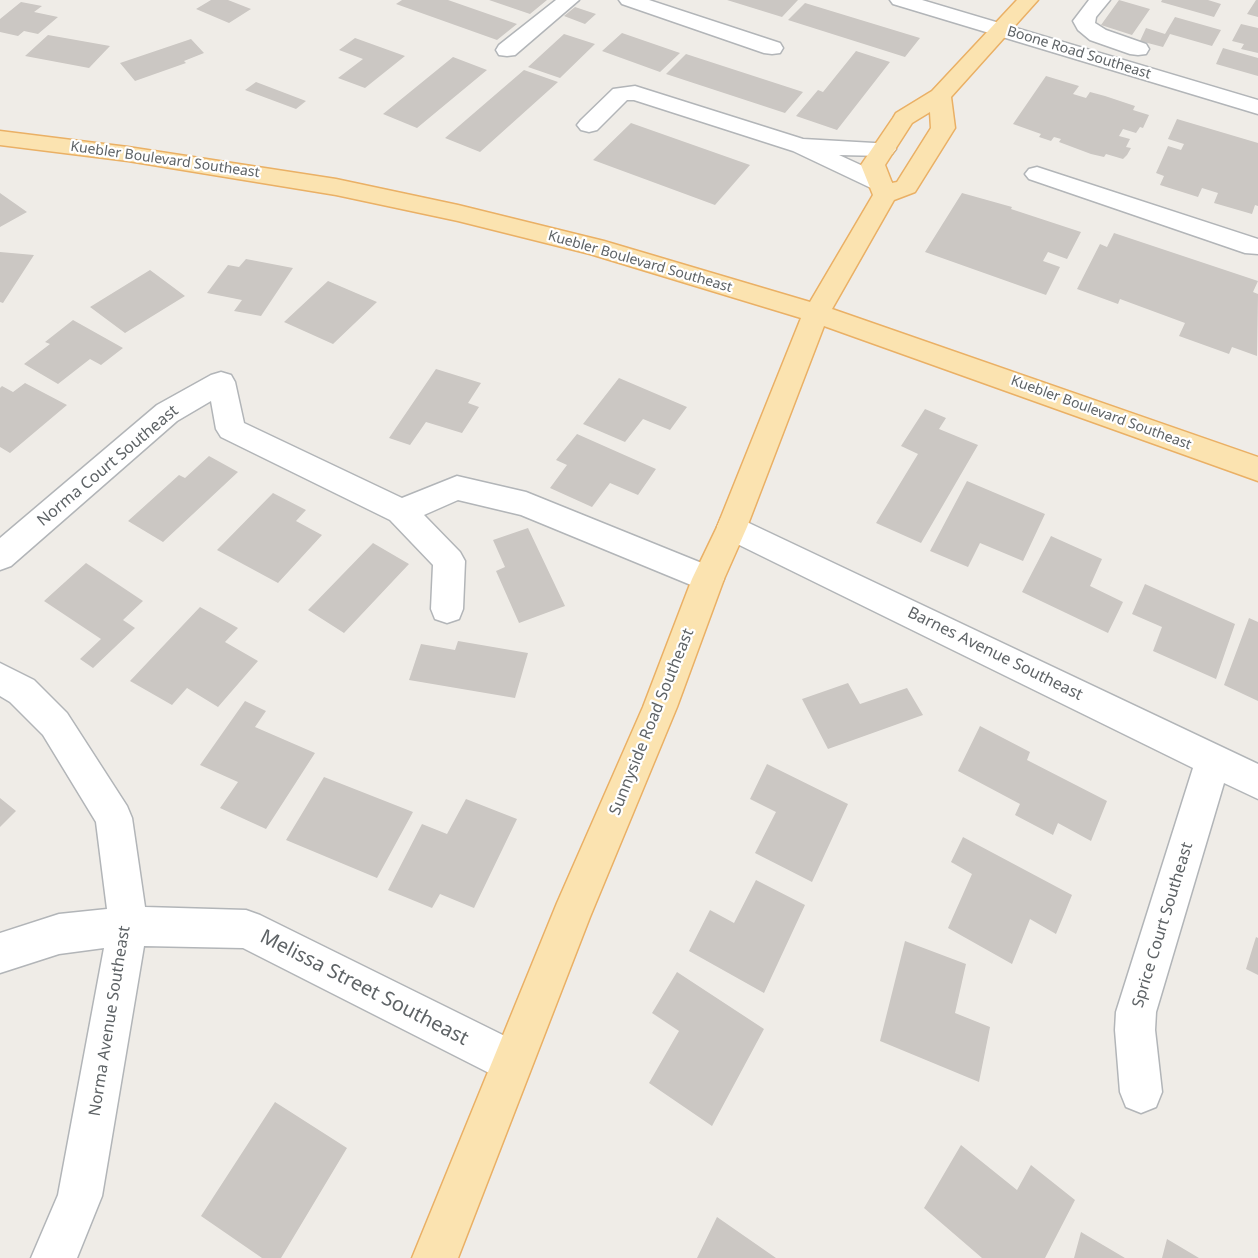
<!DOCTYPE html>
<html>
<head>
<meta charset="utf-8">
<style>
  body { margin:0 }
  canvas { display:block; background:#efece7 }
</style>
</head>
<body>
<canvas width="1258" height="1258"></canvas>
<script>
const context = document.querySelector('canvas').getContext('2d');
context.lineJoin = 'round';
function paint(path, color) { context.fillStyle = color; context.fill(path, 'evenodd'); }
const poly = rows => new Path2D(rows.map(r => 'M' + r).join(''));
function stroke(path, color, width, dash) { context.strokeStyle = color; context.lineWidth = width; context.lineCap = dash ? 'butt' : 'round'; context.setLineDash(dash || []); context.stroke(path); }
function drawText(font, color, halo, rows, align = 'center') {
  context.font = font + ' "Noto Sans",sans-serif'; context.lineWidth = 4.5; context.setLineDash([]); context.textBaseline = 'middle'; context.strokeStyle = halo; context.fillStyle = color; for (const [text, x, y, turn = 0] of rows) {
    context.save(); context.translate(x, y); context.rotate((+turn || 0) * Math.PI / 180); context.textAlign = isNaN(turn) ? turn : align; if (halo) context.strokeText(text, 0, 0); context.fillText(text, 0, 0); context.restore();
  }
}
const building = poly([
  [211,0,228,0,251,9,229,23,196,9],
  [402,0,448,0,517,24,497,40,396,4],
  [489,0,547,0,530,14],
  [727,0,798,0,782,17],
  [1119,0,1150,9,1132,35,1101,25],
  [1162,0,1208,0,1221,4,1214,17,1161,2],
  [1256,0,1258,0,1258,17,1247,14],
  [21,2,42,6,34,12,58,17,38,34,24,31,18,36,0,32,0,19],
  [805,3,920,38,905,57,788,20],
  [575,7,596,14,585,24,564,16],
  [1175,17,1221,30,1212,46,1170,34,1163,47,1140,41,1146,28,1165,34],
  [1241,24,1258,28,1258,53,1241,49,1244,44,1232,41],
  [622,33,680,53,660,72,602,51],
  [564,34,595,44,560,78,528,67],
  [48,35,110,46,89,68,25,56],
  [355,38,405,56,365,88,338,78,363,59,339,50],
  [191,39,204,53,184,61,186,63,135,81,120,63],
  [1223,48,1258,58,1258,76,1216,64],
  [856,51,890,62,837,130,796,116,818,90,823,92],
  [686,54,803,92,785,113,666,74],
  [453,57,487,70,417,128,383,114],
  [524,70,558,82,480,152,445,138],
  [1046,76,1079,86,1073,94,1086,98,1090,92,1105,96,1135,106,1133,110,1149,115,1143,128,1140,127,1136,133,1123,129,1119,136,1130,139,1126,147,1131,148,1127,155,1123,159,1106,154,1104,157,1091,154,1059,142,1061,139,1054,137,1051,141,1039,137,1041,134,1013,124],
  [256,82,306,101,296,109,245,90],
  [1177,119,1258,143,1258,206,1255,205,1252,214,1214,203,1218,193,1202,188,1198,197,1160,185,1164,176,1156,173,1168,146,1181,150,1184,144,1168,139],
  [631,123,750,165,715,205,593,160],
  [0,193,27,212,0,227],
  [962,193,1012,207,1011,209,1081,232,1067,259,1048,252,1043,261,1060,267,1046,295,925,252],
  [1114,233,1258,281,1253,292,1258,294,1257,356,1232,347,1229,354,1179,336,1185,323,1120,299,1118,304,1077,289,1100,244,1107,247],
  [0,252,34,255,3,303,0,302],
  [246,259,293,268,261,316,234,311,242,300,207,293,228,265,239,267],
  [150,270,185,296,125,333,90,307],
  [328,281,377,302,333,344,284,322],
  [73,320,123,348,101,365,90,359,58,384,24,364,50,344,45,342],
  [436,369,481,383,468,403,479,407,462,433,426,422,410,445,389,438],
  [619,378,687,407,670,430,643,419,625,442,583,424],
  [25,383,67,405,10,453,0,447,0,388,2,386,13,392],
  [925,409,946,418,939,429,978,445,921,543,876,523,918,454,901,446],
  [577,434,656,469,638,495,610,483,592,507,550,488,567,465,556,460],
  [209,456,238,472,163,542,128,521,179,475,185,478],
  [967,481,1045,514,1023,561,980,543,968,567,930,551],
  [273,493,306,510,296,521,322,535,278,583,217,550],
  [528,528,565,606,519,623,496,571,505,567,493,540],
  [1051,536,1102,559,1090,586,1123,602,1108,633,1022,592],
  [373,543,409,564,344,633,308,610],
  [86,563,143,601,123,620,135,628,93,668,80,659,101,639,44,601],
  [1145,584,1235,624,1216,679,1153,651,1162,627,1132,614],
  [200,607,238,628,225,642,258,661,218,707,187,688,172,705,130,681],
  [1249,618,1258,622,1258,701,1224,685],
  [458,641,528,653,515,698,409,680,421,644,455,650],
  [848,683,860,704,907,688,923,715,828,749,802,699],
  [245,701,266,711,255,727,315,753,266,829,220,808,238,782,200,765],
  [980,726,1030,752,1027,760,1107,801,1091,841,1058,823,1053,835,1015,815,1020,804,958,771],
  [767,764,848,804,812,882,755,853,776,812,750,799],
  [324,777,413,812,377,878,286,840],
  [0,798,16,811,0,827],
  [466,799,517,819,474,908,440,894,432,908,388,890,422,824,447,834],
  [963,837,1072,895,1056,934,1030,919,1012,964,948,928,972,874,951,862],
  [756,880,805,905,764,993,689,951,710,910,734,923],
  [1256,937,1258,938,1258,975,1246,969],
  [905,941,966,964,955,1013,990,1027,979,1082,880,1041],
  [677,972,764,1029,712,1126,649,1083,679,1031,652,1013],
  [275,1102,347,1148,281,1258,262,1258,201,1216],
  [961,1145,1017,1190,1031,1165,1075,1200,1045,1258,982,1258,924,1208],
  [717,1217,776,1258,697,1258],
  [1081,1232,1125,1258,1074,1258],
  [1167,1239,1199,1258,1162,1258]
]);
const minor = poly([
  [556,0,579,0,515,55,507,56,499,55,496,50,499,45,556,0],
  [619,0,649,0,780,43,783,48,780,53,772,54,764,53,622,4,619,0],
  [890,0,922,0,1258,100,1258,114,893,4,890,0],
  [1089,0,1110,0,1096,17,1095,23,1106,30,1146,44,1149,49,1146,54,1138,55,1130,54,1090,40,1078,30,1073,21,1089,0],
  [635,86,803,139,892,144,896,149,892,154,884,156,839,155,889,178,892,183,889,188,880,191,871,188,793,151,634,100,627,100,597,130,589,132,581,130,577,125,581,120,613,89,635,86],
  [1037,167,1258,239,1258,254,1245,253,1029,179,1025,174,1029,169,1037,167],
  [221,372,231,375,235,382,244,423,402,498,457,476,526,492,719,570,724,579,719,588,708,592,521,515,458,500,424,515,460,552,465,561,463,609,459,619,447,623,435,619,431,609,433,565,390,520,221,437,216,429,211,401,177,421,11,566,0,570,0,538,157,405,211,375,221,372],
  [732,515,1258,764,1258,799,1224,783,1156,1012,1155,1030,1162,1092,1156,1107,1141,1113,1126,1107,1120,1092,1115,1030,1116,1012,1193,768,721,536,717,527,721,518,732,515],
  [0,663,34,680,67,713,127,806,132,818,145,907,246,910,260,915,527,1047,533,1062,527,1077,512,1083,497,1077,243,948,144,946,102,1196,77,1258,31,1258,58,1195,104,948,59,954,0,973,0,933,59,914,107,909,96,822,43,735,10,702,0,696,0,663]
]);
const major = poly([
  [1017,0,1038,0,951,97,955,128,915,192,894,200,832,309,1258,457,1258,481,824,326,747,527,724,579,677,707,590,917,458,1258,412,1258,557,903,643,707,692,579,717,527,801,318,590,254,458,221,336,195,128,161,0,145,0,131,128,147,336,179,458,205,604,241,810,302,873,195,861,165,893,118,896,113,932,91,1017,0],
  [930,112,931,128,897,182,892,183,885,165,912,123,930,112]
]);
const farStreetnames = [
  ["Boone Road Southeast",1079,53,17],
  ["Kuebler Boulevard Southeast",165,160,8],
  ["Kuebler Boulevard Southeast",640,262,16],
  ["Kuebler Boulevard Southeast",1101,413,20]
];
const streetNames = [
  ["Norma Court Southeast",108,466,-40],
  ["Barnes Avenue Southeast",995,654,26],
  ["Sunnyside Road Southeast",652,722,-68],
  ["Sprice Court Southeast",1163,925,-73],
  ["Norma Avenue Southeast",110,1021,-81]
];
const nearStreetnames = [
  ["Melissa Street Southeast",364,988,27]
];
paint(building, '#cbc7c3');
stroke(minor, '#b2b5b8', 3);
stroke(major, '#eab065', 3);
paint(minor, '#fff');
paint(major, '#fbe3b0');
drawText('14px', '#5e6366', '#fff', farStreetnames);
drawText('16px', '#5e6366', '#fff', streetNames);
drawText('20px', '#5e6366', '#fff', nearStreetnames);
</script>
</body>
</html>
